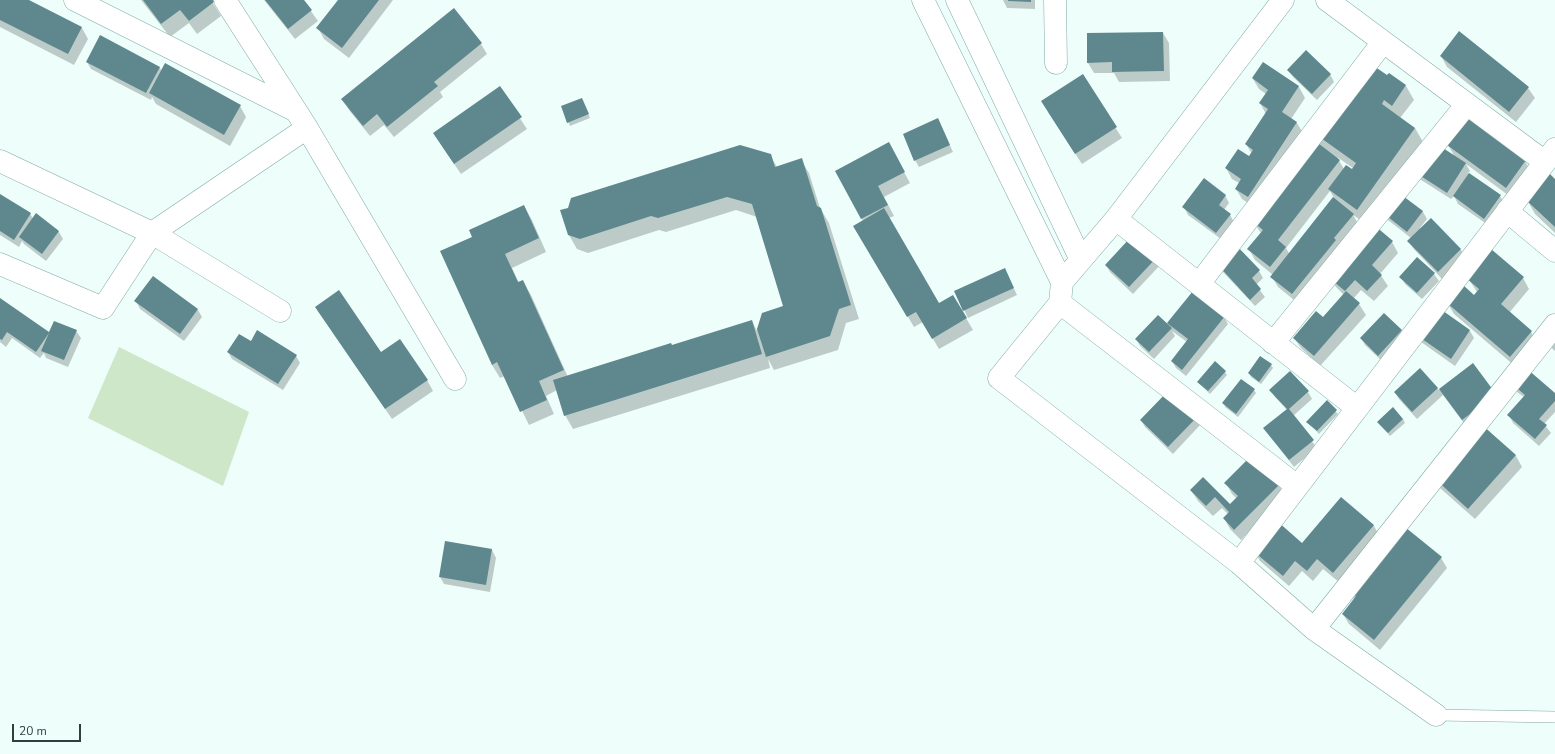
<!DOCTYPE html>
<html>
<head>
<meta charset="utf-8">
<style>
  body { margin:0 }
  #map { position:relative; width:1555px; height:754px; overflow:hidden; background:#edfefb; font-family:"Nunito Sans",sans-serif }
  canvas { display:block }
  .scale { position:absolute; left:12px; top:724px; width:69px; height:18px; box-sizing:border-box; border:2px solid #2e403d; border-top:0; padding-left:5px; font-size:12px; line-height:14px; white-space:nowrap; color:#2e403d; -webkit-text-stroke:3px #edfefb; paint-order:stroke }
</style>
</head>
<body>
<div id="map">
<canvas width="1555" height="754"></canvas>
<div class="scale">20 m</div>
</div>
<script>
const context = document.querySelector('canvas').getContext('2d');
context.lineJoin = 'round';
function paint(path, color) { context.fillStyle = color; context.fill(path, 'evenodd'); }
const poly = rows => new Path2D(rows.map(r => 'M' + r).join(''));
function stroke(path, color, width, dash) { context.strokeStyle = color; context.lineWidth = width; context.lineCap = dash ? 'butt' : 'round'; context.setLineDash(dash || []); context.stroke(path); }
const green = poly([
  [119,347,249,412,223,486,88,418]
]);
const shadow = poly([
  [0,0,26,0,82,28,88,39,74,65,0,27],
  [141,0,211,0,221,16,197,34,189,23,170,37],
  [264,0,303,0,318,21,295,39],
  [339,0,393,0,349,58,324,39,318,28],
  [1003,0,1035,0,1035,9,1007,8],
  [1163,33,1169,43,1170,81,1119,82,1114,73,1094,73,1088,63],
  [481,44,487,54,440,92,443,97,394,137,384,125,370,136,349,110,343,99],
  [1441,56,1528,88,1535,98,1516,122,1447,67],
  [87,62,159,67,162,71,240,106,246,117,230,146,156,104,152,97,151,100,91,69],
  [1263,63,1299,87,1305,98,1291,119,1297,123,1303,133,1321,147,1312,131,1389,74,1406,86,1414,100,1400,118,1415,128,1423,142,1365,223,1353,215,1359,225,1299,304,1278,287,1272,277,1273,275,1255,260,1249,249,1261,233,1252,220,1254,207,1242,199,1236,189,1239,183,1232,179,1226,168,1250,158,1252,154,1246,144,1266,114,1260,103,1266,94,1259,89,1253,79],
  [1337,157,1353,168,1352,170,1344,169],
  [1330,191,1334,198,1293,248,1290,255,1286,248],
  [1288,70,1330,74,1334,82,1317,100,1293,77],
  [1082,75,1122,138,1082,164,1048,112],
  [500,88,527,129,461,174,434,134],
  [583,102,590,118,570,126,562,107],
  [938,119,953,152,919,167,915,160],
  [1448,145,1525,161,1531,172,1512,198,1466,164,1470,171,1468,173,1500,196,1504,203,1488,225,1458,204,1454,196,1451,199,1415,176,1455,157],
  [894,154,910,183,884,197,894,216,889,218,939,304,953,296,973,330,939,349,923,322,914,327,861,237,863,221,836,171],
  [770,155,777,167,801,160,809,173,820,208,829,223,859,319,846,323,838,350,774,370,768,359,770,368,573,429,565,415,557,390,546,396,554,414,529,425,505,376,500,378,492,365,473,237,524,206,532,220,546,252,512,268,519,283,523,281,531,295,568,377,752,321,757,331,763,313,785,306,757,217,736,210,666,232,659,230,588,253,577,249,569,235],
  [1555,180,1555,233,1535,214,1527,200],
  [1399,194,1423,212,1427,219,1420,228,1421,229,1431,219,1461,250,1465,257,1442,279,1413,248,1409,241,1411,238,1388,220,1384,213],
  [1225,195,1229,203,1224,210,1230,215,1234,222,1221,239,1188,215,1184,207],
  [0,197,30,213,33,219,36,215,59,232,63,239,46,261,24,244,22,241,19,247,0,235],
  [1374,226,1392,242,1398,253,1380,274,1388,286,1374,301,1361,290,1353,299,1359,304,1366,315,1320,366,1301,348,1294,338,1323,318,1344,295,1336,287,1330,277],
  [1148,244,1163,262,1133,294,1110,272,1106,265],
  [1491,251,1523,278,1529,289,1509,313,1531,332,1537,342,1516,367,1454,314,1448,304,1474,296,1477,292,1468,278],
  [1417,258,1434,274,1439,281,1422,299,1405,284,1401,277],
  [1218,264,1259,271,1263,278,1256,285,1265,297,1255,306,1222,271],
  [1008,276,1017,295,968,318,955,291],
  [153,277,198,310,202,317,184,341,140,309,136,301],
  [1193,293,1224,317,1228,324,1186,376,1176,368,1172,361,1187,342,1172,331,1175,336,1154,359,1140,346,1136,339,1167,325],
  [0,299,50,334,76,331,81,338,68,367,46,358,44,353,40,358,12,338,6,347,0,342],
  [1429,303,1470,331,1474,338,1455,366,1414,337],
  [316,307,381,354,427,380,433,391,392,419],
  [1384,314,1401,331,1406,338,1383,362,1365,345,1361,338],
  [1555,324,1555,351,1547,344],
  [251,343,296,356,300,363,283,390,232,359,228,352],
  [1271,365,1273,368,1261,384,1251,377,1249,373],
  [1473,365,1495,394,1466,426,1443,395,1417,419,1399,399,1395,392,1420,369,1439,390],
  [1225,372,1227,375,1210,394,1198,382],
  [1513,384,1555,394,1555,412,1544,424,1551,433,1539,446,1513,423,1509,415,1524,397,1517,392],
  [1254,390,1256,393,1238,417,1225,407,1224,403],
  [1271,390,1308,392,1312,399,1293,416,1317,448,1294,467,1264,428,1287,410,1275,397],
  [1327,402,1338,414,1319,434,1308,422],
  [1197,417,1201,424,1173,454,1145,427,1141,420],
  [1403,419,1405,423,1390,436,1378,422],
  [1481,425,1516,456,1522,467,1475,519,1440,488,1434,477],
  [1203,479,1230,505,1237,499,1232,494,1226,483,1279,485,1285,496,1241,540,1230,529,1224,518,1228,514,1222,508,1213,516,1198,501,1191,490],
  [1342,499,1374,526,1380,537,1340,583,1323,569,1313,581,1302,571,1289,586,1260,561,1254,551,1303,544],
  [446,543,492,550,496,558,490,592,444,584,440,577],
  [1441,558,1447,568,1380,650,1349,624,1343,614,1355,600,1348,588]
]);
const building = poly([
  [0,0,29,0,82,27,68,54,0,20],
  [143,0,213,0,214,2,189,21,180,10,161,24],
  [265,0,304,0,312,10,288,29],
  [338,0,379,0,342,48,316,28],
  [1008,0,1031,0,1031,2,1008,1],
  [454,8,482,43,434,82,438,86,387,127,377,114,363,126,341,99],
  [1459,31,1529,87,1509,112,1440,56],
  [1163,32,1164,71,1112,72,1112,62,1087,63,1087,33],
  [100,35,160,67,146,93,86,62],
  [1306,50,1331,74,1312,94,1287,70],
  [1365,60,1387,75,1389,73,1406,85,1392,106,1384,100,1382,104,1415,128,1357,210,1328,189,1346,165,1352,169,1356,163,1311,131],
  [1263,62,1299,86,1282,112,1297,122,1248,197,1235,189,1241,179,1225,168,1238,149,1249,156,1253,150,1245,144,1268,109,1259,103,1268,90,1252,78],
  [165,63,241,105,224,135,149,93],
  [1083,74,1117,127,1075,154,1041,101],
  [500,86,522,117,454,164,433,133],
  [582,98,589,114,567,123,561,106],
  [1456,109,1526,160,1506,188,1447,145],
  [938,118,950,145,914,161,903,134],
  [1305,133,1340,160,1278,240,1286,247,1270,267,1247,249,1263,230,1251,220],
  [1429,139,1466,163,1447,193,1410,169],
  [889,142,905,172,878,186,888,205,861,219,835,171],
  [740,145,771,154,775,167,802,158,817,206,821,208,851,305,839,309,830,336,766,357,757,329,762,313,783,306,752,204,727,197,658,218,651,216,580,239,568,235,560,210,568,208,571,198],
  [1469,173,1501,195,1484,219,1453,196],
  [1550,174,1555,179,1555,227,1526,200],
  [1204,178,1226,195,1219,205,1231,214,1216,233,1182,207],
  [1399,193,1423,211,1407,232,1383,213],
  [0,194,31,213,14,240,0,231],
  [1333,197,1354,214,1334,238,1336,240,1292,294,1270,277],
  [524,205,539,238,505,254,518,282,523,280,564,370,539,381,547,400,520,412,497,362,492,365,440,251,472,237,469,230],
  [884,208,939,303,953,295,967,318,932,339,916,312,907,317,853,226],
  [36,213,59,231,42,254,19,237],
  [1431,218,1461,249,1438,272,1407,241],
  [1374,225,1393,241,1372,265,1382,275,1367,291,1355,280,1345,291,1328,277],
  [1130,238,1160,254,1129,287,1105,265],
  [1236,245,1260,270,1252,278,1261,289,1250,300,1217,264],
  [1491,249,1524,277,1501,304,1532,331,1510,357,1447,303,1463,285,1474,295,1479,289,1466,278],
  [1417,257,1435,273,1417,293,1399,277],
  [1005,268,1014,288,963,311,954,291],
  [153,276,198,309,180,334,134,301],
  [339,290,381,352,400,339,428,380,385,409,315,307],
  [1193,291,1225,316,1182,370,1171,361,1188,339,1167,323],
  [1346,291,1360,303,1314,356,1293,338,1316,311,1323,317],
  [0,298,49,332,54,321,77,330,64,360,41,351,49,333,36,352,7,332,2,340,0,339],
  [1429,301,1470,330,1451,359,1409,330],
  [1384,313,1402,330,1378,356,1360,338],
  [1158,315,1172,328,1149,352,1135,339],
  [752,320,762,354,564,416,553,380,671,343,672,345],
  [257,330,297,355,278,384,227,352,239,334,251,341],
  [1260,356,1272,364,1259,382,1248,373],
  [1215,361,1226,371,1208,391,1197,382],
  [1473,363,1496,394,1462,420,1439,389],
  [1420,368,1438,388,1412,412,1394,392],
  [1526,368,1555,393,1555,401,1539,419,1547,425,1535,439,1507,415,1525,395,1512,384],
  [1290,371,1309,391,1289,409,1314,440,1289,460,1263,428,1287,409,1269,390],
  [1241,379,1255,389,1236,414,1222,403],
  [1170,389,1198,416,1168,447,1140,420],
  [1327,400,1337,410,1317,431,1306,422],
  [1393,407,1403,419,1388,433,1377,422],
  [1481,424,1516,455,1468,509,1433,477],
  [1251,456,1280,484,1234,530,1223,518,1229,512,1215,497,1206,506,1190,490,1203,477,1230,504,1238,496,1224,483],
  [1341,497,1374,525,1333,573,1317,559,1307,571,1295,561,1283,576,1253,551,1277,521,1302,543],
  [1400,523,1442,557,1374,640,1342,614,1356,596,1347,588],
  [445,541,492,549,486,585,439,577]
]);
const lane = poly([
  [1436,715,1555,717]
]);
const street = poly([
  [75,0,296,111],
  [225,0,307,128,455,379],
  [923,0,1062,282],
  [957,0,1081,260],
  [1055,0,1056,63],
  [1283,0,1116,219,1062,282,1060,303,999,378,1239,563,1314,629,1436,715],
  [1327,0,1545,162],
  [0,161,152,233,280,311],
  [1507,211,1555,251],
  [1116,219,1357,408],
  [0,264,103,308,152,233,307,128],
  [1199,284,1383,42],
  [1060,303,1297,486],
  [1273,343,1467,104],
  [1239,563,1555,149],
  [1314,629,1555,325]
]);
paint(green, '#cee7c9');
paint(shadow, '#0003');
paint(building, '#5e888d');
stroke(lane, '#7faaa3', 12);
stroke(street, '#7faaa3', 23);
stroke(lane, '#fff', 11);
stroke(street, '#fff', 22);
</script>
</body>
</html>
